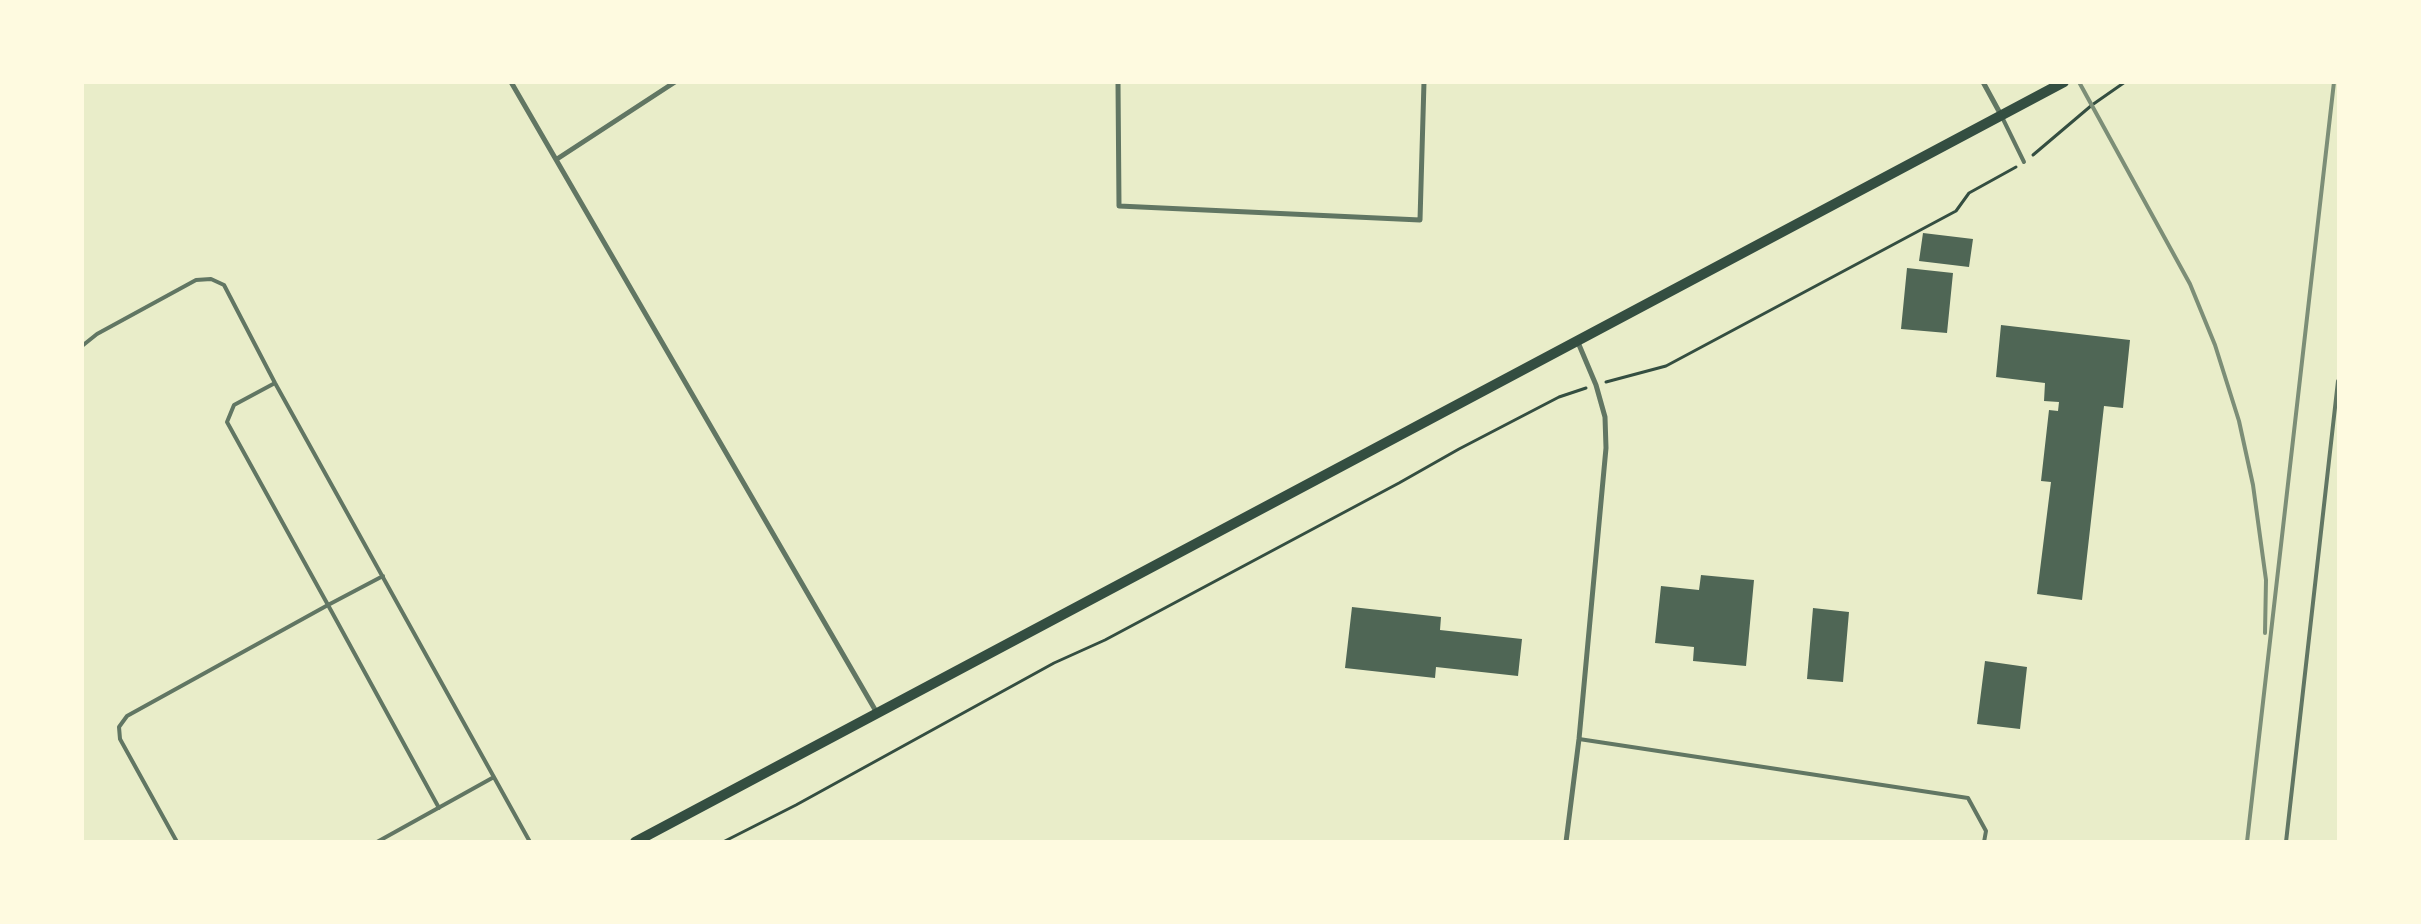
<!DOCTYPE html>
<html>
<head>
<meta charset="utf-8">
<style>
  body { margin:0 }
  #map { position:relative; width:2421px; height:924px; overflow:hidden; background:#e9edc9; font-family:"DM Sans",sans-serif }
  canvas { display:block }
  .frame { position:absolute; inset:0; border:84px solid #fefae0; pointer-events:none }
</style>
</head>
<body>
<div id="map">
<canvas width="2421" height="924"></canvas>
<div class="frame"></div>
</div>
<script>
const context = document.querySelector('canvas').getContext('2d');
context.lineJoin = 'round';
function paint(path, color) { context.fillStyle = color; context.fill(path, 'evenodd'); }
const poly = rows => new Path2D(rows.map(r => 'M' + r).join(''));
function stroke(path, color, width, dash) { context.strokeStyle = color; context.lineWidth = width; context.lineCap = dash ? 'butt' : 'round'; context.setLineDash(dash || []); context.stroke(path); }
const building = poly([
  [1923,233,1973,239,1969,267,1919,261],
  [1907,268,1953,273,1947,333,1901,329],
  [2001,325,2130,340,2123,408,2104,406,2082,600,2037,594,2051,482,2041,481,2049,410,2058,411,2059,402,2044,401,2045,383,1996,377],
  [1701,575,1754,580,1746,666,1693,661,1694,647,1655,643,1661,586,1699,590],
  [1352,607,1441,617,1440,630,1522,639,1518,676,1436,667,1435,678,1345,668],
  [1813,608,1849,612,1843,682,1807,679],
  [1985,661,2027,667,2020,729,1977,724]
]);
const path = poly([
  [2033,155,2092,105,2125,82],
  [1606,382,1666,366,1956,211,1969,193,2016,167],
  [723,842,796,805,1054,663,1105,640,1399,483,1459,449,1559,397,1586,388]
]);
const service = poly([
  [2002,117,2024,162],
  [82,346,97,334,196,280,211,279,224,285,275,383,530,842],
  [275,383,234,405,227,422,328,605,383,576],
  [1579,739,1968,798,1986,831,1984,842],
  [177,842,120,739,119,727,127,716,328,605,439,808],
  [377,842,494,777],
  [2286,842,2338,381]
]);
const minor = poly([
  [511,82,877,713],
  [1118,82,1119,206,1420,220,1424,82],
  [1983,82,2001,115],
  [557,159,675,82],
  [1566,842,1579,739,1606,448,1605,417,1596,385,1577,340]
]);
const secondary = poly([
  [635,842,2064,82]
]);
const rail = poly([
  [2079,82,2190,284,2215,345,2239,421,2253,485,2266,580,2265,633],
  [2247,842,2334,82]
]);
paint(building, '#4f6655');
stroke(path, '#344e41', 3);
stroke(service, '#617663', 4);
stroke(minor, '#617663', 5);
stroke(secondary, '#344e41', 10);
stroke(rail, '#7c8e77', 4);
</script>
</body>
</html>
